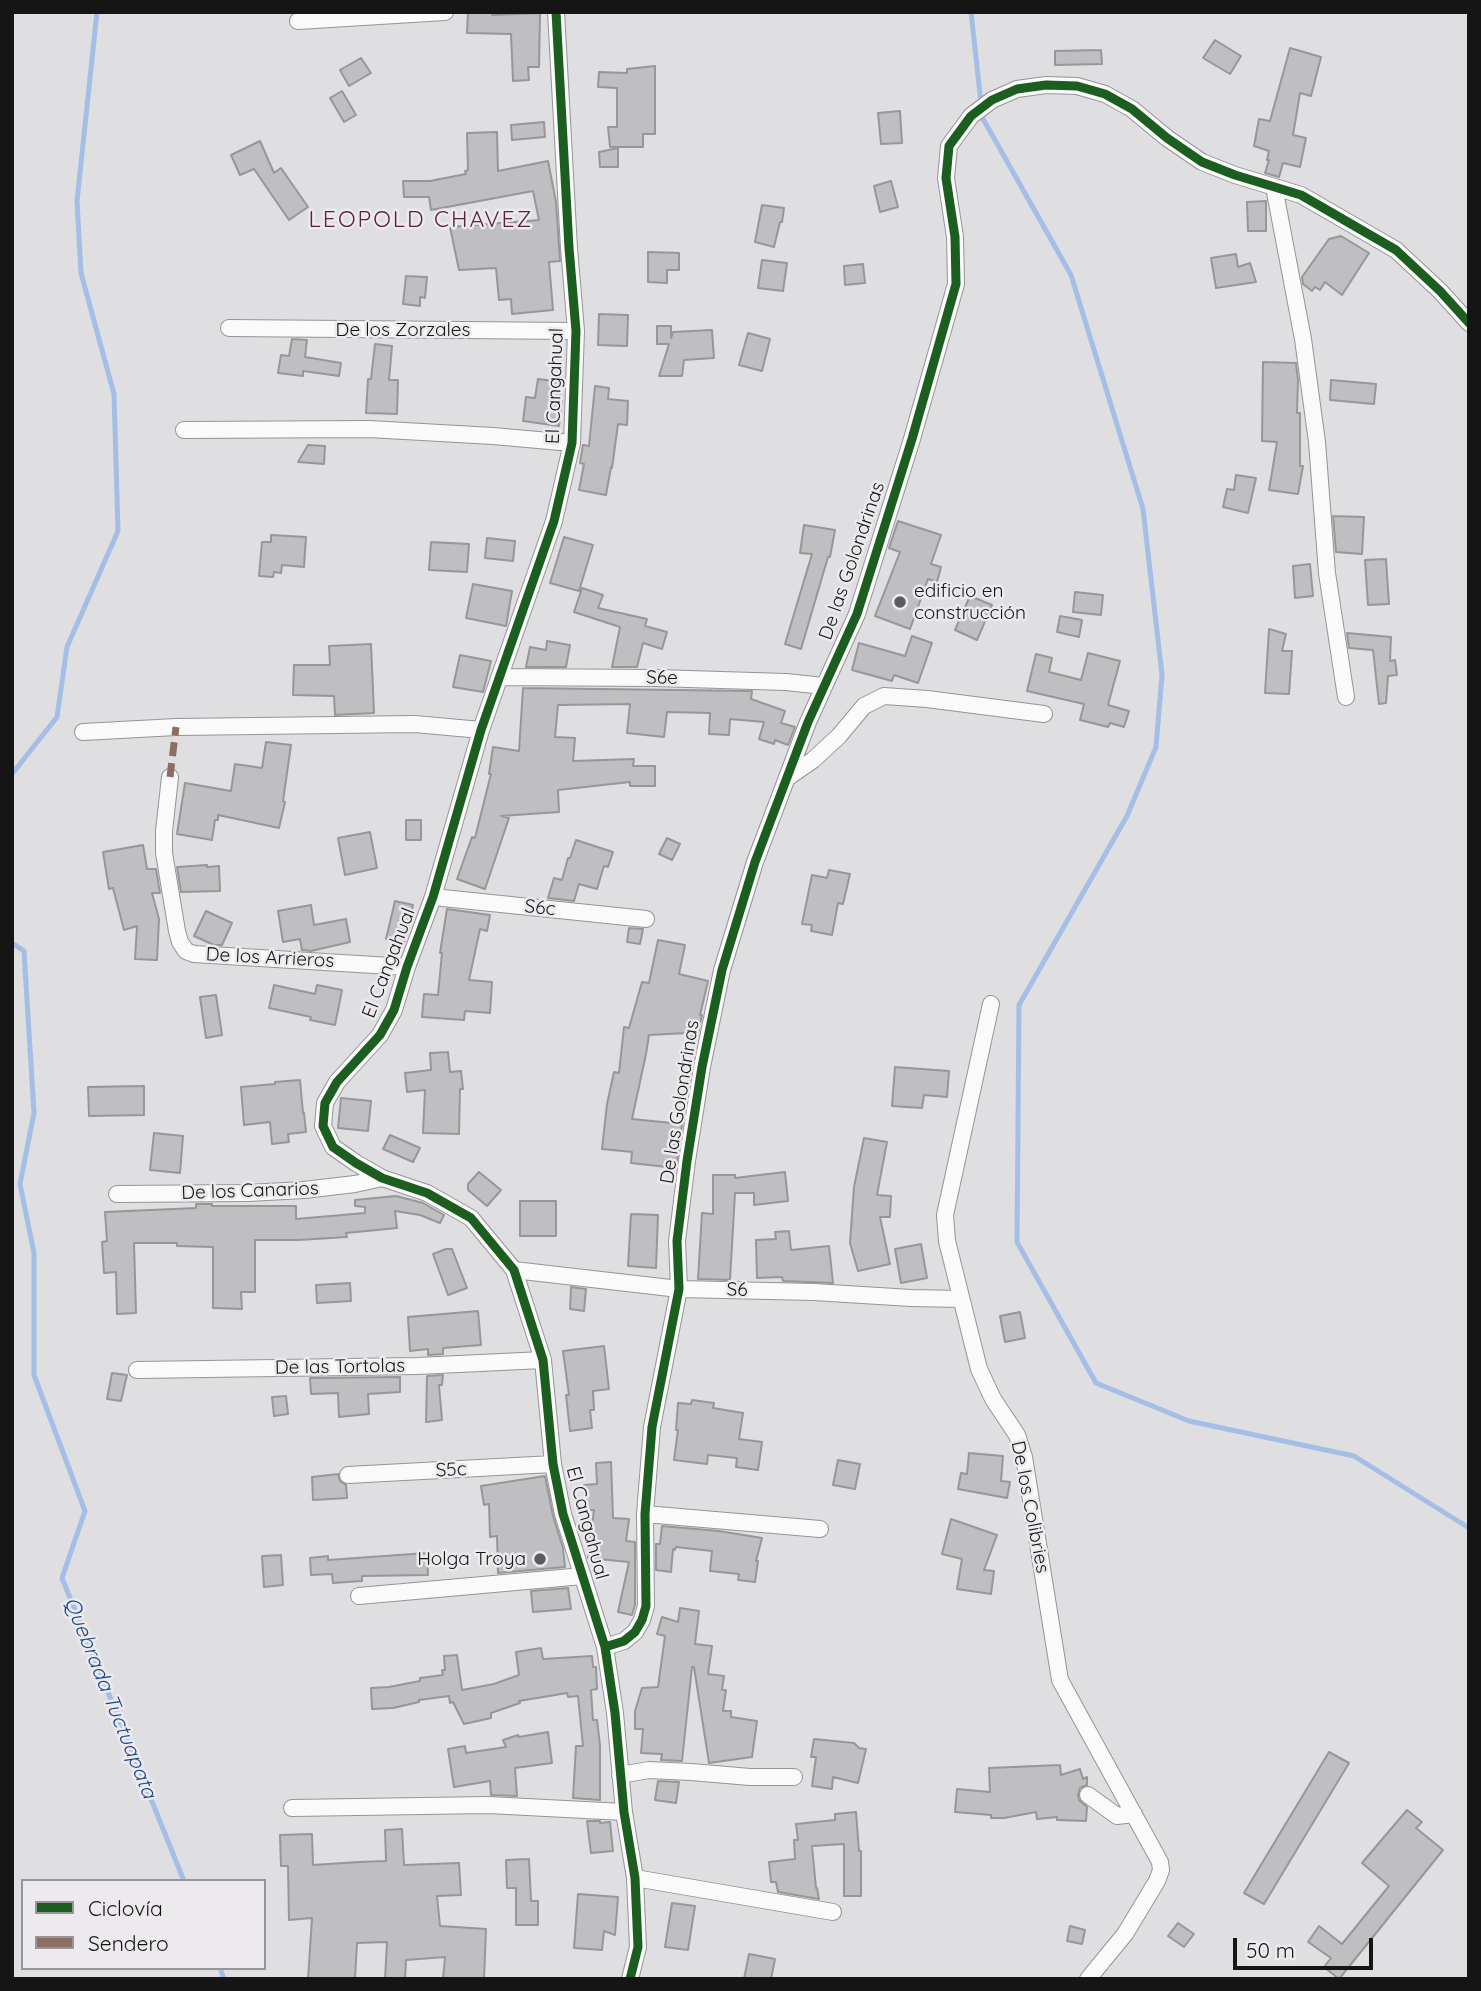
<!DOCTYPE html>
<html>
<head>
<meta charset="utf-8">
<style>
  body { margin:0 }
  #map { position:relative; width:1481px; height:1991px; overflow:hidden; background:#dfdee0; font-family:Quicksand,sans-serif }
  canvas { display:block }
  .frame { position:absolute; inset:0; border:14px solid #161516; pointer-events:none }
  .legend { position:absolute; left:21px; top:1879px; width:245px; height:91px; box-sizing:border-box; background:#edeaee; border:2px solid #979598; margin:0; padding:9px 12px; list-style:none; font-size:21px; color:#161516 }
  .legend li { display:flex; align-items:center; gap:14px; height:35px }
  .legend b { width:35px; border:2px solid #979598 }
  .scale { position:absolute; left:1233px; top:1938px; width:140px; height:32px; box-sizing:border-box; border:4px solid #161516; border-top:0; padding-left:9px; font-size:21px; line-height:24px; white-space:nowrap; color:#161516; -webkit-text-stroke:5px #edeaee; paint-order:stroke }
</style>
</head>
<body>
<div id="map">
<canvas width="1481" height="1991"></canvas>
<div class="frame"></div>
<ul class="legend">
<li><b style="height:9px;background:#1b5e20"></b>Ciclovía</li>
<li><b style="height:9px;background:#8d6e63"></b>Sendero</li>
</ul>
<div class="scale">50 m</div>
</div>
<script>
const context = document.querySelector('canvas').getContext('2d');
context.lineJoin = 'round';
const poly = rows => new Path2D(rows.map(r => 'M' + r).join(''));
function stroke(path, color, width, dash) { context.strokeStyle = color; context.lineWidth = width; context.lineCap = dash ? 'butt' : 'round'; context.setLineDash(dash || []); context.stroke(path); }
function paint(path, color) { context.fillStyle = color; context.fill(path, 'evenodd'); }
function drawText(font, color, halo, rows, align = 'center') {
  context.font = font + ' Quicksand,sans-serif'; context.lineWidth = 5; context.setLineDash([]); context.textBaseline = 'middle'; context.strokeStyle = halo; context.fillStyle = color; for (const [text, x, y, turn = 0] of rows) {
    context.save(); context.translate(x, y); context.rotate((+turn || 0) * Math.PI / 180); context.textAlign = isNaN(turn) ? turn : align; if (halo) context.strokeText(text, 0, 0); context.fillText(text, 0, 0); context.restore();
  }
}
const stream = poly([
  [971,12,981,103],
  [982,113,982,117,1071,275,1143,509,1162,675,1156,747,1127,816,1019,1005,1017,1242,1096,1383,1189,1421,1354,1456,1469,1528],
  [12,774,57,717,67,647,118,531,114,394,81,273,77,201,97,12],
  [12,943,24,951,34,1113,20,1184,34,1253,34,1375,85,1511,62,1578,184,1881],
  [220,1968,224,1979]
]);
const building = poly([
  [468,13,492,13,492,15,540,13,539,67,528,67,529,80,513,81,511,34,467,33,468,13],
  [1215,40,1241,56,1230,74,1203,58,1215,40],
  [1290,48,1321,57,1311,96,1300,93,1293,135,1306,138,1300,167,1283,163,1279,177,1265,173,1269,160,1267,160,1269,151,1254,146,1259,119,1270,121,1290,48],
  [1101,50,1102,64,1055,65,1055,51,1101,50],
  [361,58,371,73,349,86,340,70,361,58],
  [655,66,655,134,643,134,643,147,610,147,608,127,617,127,617,88,598,87,599,72,627,73,627,69,655,66],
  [342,91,356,115,344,122,330,98,342,91],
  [900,111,902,143,881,144,878,113,900,111],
  [544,122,545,137,512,140,511,125,544,122],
  [497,132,498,171,548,161,556,202,560,261,549,262,553,310,512,314,511,299,499,300,496,268,459,270,450,227,539,220,533,191,431,210,429,197,404,197,403,181,430,181,466,174,465,171,468,170,467,133,497,132],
  [260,141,274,173,281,168,308,207,289,220,254,169,240,175,231,155,260,141],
  [618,148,618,167,600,167,599,152,618,148],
  [891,181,898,207,880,212,874,186,891,181],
  [1247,202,1266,201,1266,231,1248,231,1247,202],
  [762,205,784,208,782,222,780,222,774,247,755,242,762,205],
  [1341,236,1369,253,1342,295,1325,282,1320,290,1315,287,1312,291,1303,284,1302,277,1329,239,1341,236],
  [648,252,679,253,679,270,667,270,667,283,648,282,648,252],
  [1236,254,1238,267,1250,263,1256,282,1216,288,1211,258,1236,254],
  [762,260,787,263,783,291,758,288,762,260],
  [863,264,865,283,845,285,844,266,863,264],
  [406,276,427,277,425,298,420,297,420,306,403,304,406,276],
  [599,314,628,315,627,346,598,345,599,314],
  [657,326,671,326,671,338,673,332,712,330,714,358,684,360,682,376,659,376,669,344,657,344,657,326],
  [748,333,770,339,762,371,739,365,748,333],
  [292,339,307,340,305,357,341,363,339,376,303,371,303,376,278,373,281,355,289,356,292,339],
  [375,344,392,346,389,380,398,380,397,414,366,413,368,379,371,379,375,344],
  [1263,362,1296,363,1298,381,1297,413,1300,413,1300,466,1303,466,1298,494,1269,490,1277,442,1262,441,1263,362],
  [538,379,562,382,559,401,562,401,559,426,523,421,526,397,535,398,538,379],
  [1331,380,1376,384,1374,404,1330,400,1331,380],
  [595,386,609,388,608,399,628,401,627,425,618,424,612,468,611,467,606,495,579,490,584,464,580,463,583,445,589,446,595,386],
  [308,445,325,446,324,464,298,462,308,445],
  [1236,475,1256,478,1248,513,1223,507,1227,489,1234,490,1236,475],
  [1333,516,1364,517,1362,554,1336,552,1333,516],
  [898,521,941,535,931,564,941,567,937,582,928,579,910,629,875,616,900,552,889,548,898,521],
  [804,525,835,530,830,557,828,557,801,649,785,644,812,554,800,553,804,525],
  [271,535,306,537,304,567,282,565,281,573,274,572,273,577,259,576,262,542,271,542,271,535],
  [564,537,593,545,579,591,550,583,564,537],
  [487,538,515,541,513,561,485,558,487,538],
  [431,542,469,544,467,572,429,570,431,542],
  [1386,559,1389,604,1368,605,1365,560,1386,559],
  [1310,564,1313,596,1295,598,1293,566,1310,564],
  [473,584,512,591,506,626,466,618,473,584],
  [582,588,603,595,598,608,647,619,645,626,667,632,662,649,643,643,637,667,612,667,620,627,574,612,582,588],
  [1075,592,1103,595,1101,615,1073,612,1075,592],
  [970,596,992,605,977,640,955,630,970,596],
  [1060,616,1082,620,1079,637,1057,632,1060,616],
  [1269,629,1286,634,1282,651,1292,651,1289,694,1265,693,1269,629],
  [1347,633,1391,637,1390,661,1395,660,1397,675,1388,676,1386,703,1379,704,1373,650,1349,648,1347,633],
  [912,636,932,643,918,683,894,675,892,681,852,670,859,643,905,656,912,636],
  [547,641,570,645,566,667,526,667,530,647,546,650,547,641],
  [371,644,374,713,335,715,334,696,293,695,294,665,330,665,329,646,371,644],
  [1088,653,1120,661,1108,705,1129,711,1124,727,1110,723,1108,727,1080,720,1084,704,1027,691,1036,654,1052,658,1049,672,1081,680,1088,653],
  [460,655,491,661,483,692,453,687,460,655],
  [523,688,752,691,751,699,785,711,781,723,795,727,788,745,775,740,774,744,759,739,764,722,730,719,729,735,709,734,710,713,667,712,664,737,627,733,630,704,558,705,555,737,575,738,573,761,634,759,633,766,655,766,655,786,630,786,630,782,558,790,559,812,501,816,509,818,485,889,457,879,472,837,475,838,491,774,489,774,493,747,519,751,523,688],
  [266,742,291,745,283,801,285,802,279,828,218,815,218,820,215,820,212,840,177,834,185,783,231,791,235,764,262,768,266,742],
  [406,820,421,820,421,840,406,840,406,820],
  [370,832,377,868,345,875,338,838,370,832],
  [667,838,680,844,672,860,659,854,667,838],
  [576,840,613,852,608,867,604,866,597,889,579,884,574,901,548,898,554,878,562,880,568,858,570,858,576,840],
  [143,845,147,869,156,869,160,893,152,893,159,919,157,960,135,959,137,926,124,930,113,888,109,889,103,852,143,845],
  [207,865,207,867,219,866,220,891,181,892,177,867,207,865],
  [829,870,850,874,843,904,838,903,832,935,811,931,812,925,802,924,812,875,827,878,829,870],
  [395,901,413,905,404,943,386,939,395,901],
  [311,905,314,925,346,919,350,942,311,951,302,950,300,939,283,942,278,911,311,905],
  [447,909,490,915,487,931,480,929,469,980,492,982,490,1013,465,1011,464,1020,422,1017,424,994,438,995,442,953,440,953,447,909],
  [206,911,232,923,222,945,214,945,194,936,206,911],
  [629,928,643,929,640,944,627,942,629,928],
  [658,940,685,945,679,974,708,981,700,1015,702,1015,697,1038,687,1037,687,1033,649,1035,646,1054,632,1119,682,1124,676,1168,631,1163,632,1152,602,1149,607,1104,614,1072,619,1073,624,1027,629,1028,642,982,649,983,658,940],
  [274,985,315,994,317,985,342,990,335,1025,310,1020,311,1017,269,1008,274,985],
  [216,995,222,1035,206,1038,200,997,216,995],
  [448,1052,450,1072,461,1071,463,1089,460,1089,459,1134,423,1133,425,1090,407,1092,405,1073,431,1070,430,1053,448,1052],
  [895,1067,949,1071,947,1097,924,1095,922,1108,892,1106,895,1067],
  [300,1080,303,1113,304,1113,306,1132,288,1134,289,1142,272,1144,270,1122,244,1125,241,1087,275,1084,275,1082,300,1080],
  [144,1086,144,1115,89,1116,88,1087,144,1086],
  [341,1098,371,1101,368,1131,338,1128,341,1098],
  [154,1133,183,1136,180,1173,150,1170,154,1133],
  [390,1135,420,1148,413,1162,383,1149,390,1135],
  [864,1138,887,1142,877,1195,891,1196,890,1217,880,1217,890,1264,858,1271,850,1243,854,1187,864,1138],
  [479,1172,501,1190,487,1206,468,1190,468,1184,479,1172],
  [785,1172,788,1201,754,1205,754,1193,735,1193,730,1280,698,1279,702,1213,713,1214,713,1175,735,1175,735,1178,785,1172],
  [396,1196,423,1203,444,1215,440,1223,420,1215,395,1211,397,1228,346,1233,347,1237,299,1240,255,1240,255,1292,241,1292,242,1309,213,1308,213,1247,177,1246,177,1243,134,1243,136,1313,117,1314,116,1272,104,1273,102,1242,107,1241,105,1212,196,1208,196,1204,212,1204,212,1206,296,1206,296,1219,365,1213,365,1207,355,1206,355,1200,396,1196],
  [520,1201,556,1201,556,1236,520,1236,520,1201],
  [631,1214,658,1215,656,1268,628,1266,631,1214],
  [789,1231,791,1250,829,1246,833,1283,783,1281,782,1277,757,1278,756,1240,776,1239,775,1232,789,1231],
  [921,1244,927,1278,901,1283,895,1249,921,1244],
  [446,1249,452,1249,467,1288,448,1295,433,1254,446,1249],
  [350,1283,351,1301,317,1303,316,1285,350,1283],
  [571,1287,586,1289,584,1311,570,1309,571,1287],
  [478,1311,481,1345,443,1348,443,1354,428,1355,428,1349,410,1351,408,1317,478,1311],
  [1020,1312,1025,1338,1005,1342,1000,1316,1020,1312],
  [604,1346,609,1389,593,1391,594,1410,590,1410,592,1428,570,1431,566,1395,569,1395,563,1351,604,1346],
  [112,1373,127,1375,121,1401,107,1399,112,1373],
  [443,1375,442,1385,439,1385,442,1420,426,1422,427,1376,443,1375],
  [400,1377,400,1392,368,1394,369,1414,339,1417,338,1393,311,1394,310,1378,400,1377],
  [286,1396,288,1414,274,1416,272,1397,286,1396],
  [692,1400,714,1403,713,1408,743,1413,739,1439,762,1442,758,1470,736,1467,737,1458,708,1455,707,1464,674,1460,678,1430,676,1430,678,1403,691,1404,692,1400],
  [969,1453,1003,1456,1001,1481,1010,1482,1007,1498,958,1489,961,1473,967,1474,969,1453],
  [838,1460,860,1464,855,1489,833,1485,838,1460],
  [611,1462,613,1518,629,1519,626,1541,635,1542,635,1605,632,1615,618,1612,629,1562,588,1558,594,1510,586,1510,584,1485,597,1484,596,1463,611,1462],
  [338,1474,340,1481,346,1485,347,1498,313,1500,312,1477,338,1474],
  [545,1476,553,1516,563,1548,565,1567,498,1573,497,1536,490,1537,489,1504,484,1505,481,1486,545,1476],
  [951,1519,997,1535,984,1570,994,1571,991,1594,957,1589,962,1559,942,1554,951,1519],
  [662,1526,719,1531,762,1538,756,1561,758,1561,755,1582,738,1580,739,1574,710,1571,712,1551,676,1547,675,1550,673,1549,671,1572,656,1570,656,1544,660,1544,662,1526],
  [427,1553,428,1575,362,1576,362,1581,333,1583,332,1574,311,1575,310,1558,328,1556,328,1560,427,1553],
  [281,1555,283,1585,264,1587,262,1556,281,1555],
  [568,1588,571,1609,533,1612,531,1591,568,1588],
  [680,1608,699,1611,695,1644,712,1646,708,1674,724,1676,722,1690,726,1690,723,1711,731,1711,731,1717,757,1721,752,1757,709,1763,694,1667,692,1667,682,1761,661,1760,662,1754,641,1753,643,1729,635,1729,635,1711,642,1688,658,1687,665,1636,657,1634,662,1617,678,1622,680,1608],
  [541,1648,543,1659,592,1656,593,1667,596,1667,597,1689,591,1690,593,1720,597,1720,600,1745,600,1800,573,1798,576,1746,583,1746,578,1696,568,1697,567,1693,519,1701,520,1703,491,1713,491,1718,464,1724,453,1702,450,1703,449,1696,419,1700,419,1702,393,1708,372,1709,371,1688,389,1687,420,1681,420,1678,443,1675,442,1670,445,1670,444,1656,457,1655,462,1690,494,1684,519,1675,516,1652,541,1648],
  [548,1732,552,1763,515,1768,517,1796,491,1795,490,1781,454,1787,448,1749,465,1746,466,1753,506,1747,503,1740,518,1735,519,1737,548,1732],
  [814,1739,854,1743,859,1748,866,1749,858,1783,833,1777,832,1789,812,1786,816,1757,811,1757,814,1739],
  [1329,1752,1349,1763,1264,1904,1244,1893,1329,1752],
  [1060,1765,1061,1775,1080,1769,1083,1779,1087,1777,1087,1785,1080,1788,1078,1795,1079,1800,1087,1807,1086,1821,1057,1820,1057,1817,1037,1819,1036,1812,1004,1818,991,1818,991,1815,955,1812,957,1789,990,1792,989,1768,1060,1765],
  [658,1781,679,1782,676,1803,655,1800,658,1781],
  [1407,1810,1422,1822,1416,1828,1443,1850,1339,1979,1324,1967,1331,1958,1308,1942,1319,1926,1342,1944,1389,1886,1362,1863,1407,1810],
  [856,1812,859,1851,861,1851,861,1896,844,1896,844,1844,812,1846,816,1888,817,1888,819,1899,778,1892,776,1882,771,1882,769,1862,795,1859,794,1840,798,1840,796,1824,835,1820,835,1814,856,1812],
  [587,1821,600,1821,600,1823,610,1822,613,1851,591,1853,587,1821],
  [402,1829,404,1865,459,1863,461,1895,437,1896,440,1926,486,1929,484,1979,443,1979,445,1957,406,1960,405,1979,385,1979,387,1942,357,1943,355,1979,308,1979,312,1918,289,1920,288,1866,281,1866,280,1835,312,1834,313,1865,359,1862,386,1861,385,1830,402,1829],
  [529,1859,531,1901,538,1901,538,1925,516,1925,516,1888,507,1888,506,1860,529,1859],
  [578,1894,618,1897,615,1935,604,1931,602,1950,574,1948,578,1894],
  [672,1903,695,1906,688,1950,665,1947,672,1903],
  [1178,1923,1194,1934,1184,1947,1168,1936,1178,1923],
  [1070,1926,1085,1930,1082,1944,1067,1941,1070,1926],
  [749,1954,775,1959,771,1979,744,1979,749,1954]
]);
const minor = poly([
  [556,12,569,248,576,331,572,443,554,521,481,730,433,897,407,967,394,1010,380,1035,337,1082,325,1103,323,1126,333,1147,356,1163,382,1178,427,1193,471,1218,514,1270,543,1360,553,1464,563,1514,605,1647,615,1713,624,1812,635,1878,638,1947,630,1979],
  [298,21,445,12],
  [1274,187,1303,339,1317,442,1327,573,1346,697],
  [229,328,576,331],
  [184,430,369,429,493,436,572,443],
  [500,677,656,678,786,682,824,686],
  [83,732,176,727,415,724,481,730],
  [170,777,164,831,164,853,177,931,180,942,186,951,194,954,407,967],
  [787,778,813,760,839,736,864,706,884,696,927,699,1044,714],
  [433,897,646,919],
  [991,1004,945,1215,947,1241,979,1369,993,1399,1017,1435,1024,1457,1060,1680,1160,1862,1161,1870,1157,1881,1125,1934,1088,1979],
  [117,1194,248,1193,304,1190,355,1184,382,1178],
  [514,1270,679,1289,814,1292,911,1298,961,1299],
  [137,1370,417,1366,543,1360],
  [348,1475,553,1464],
  [645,1514,820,1529],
  [359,1596,583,1576],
  [605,1647,624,1641,635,1632,642,1620,646,1606,645,1514,652,1427,679,1289,677,1241,687,1161,702,1067,722,970,755,862,808,722,857,614,912,439,956,284,955,237,946,178,949,146,971,116,992,100,1017,89,1046,85,1077,86,1105,94,1132,109,1167,138,1202,162,1235,175,1301,195,1396,250,1440,291,1469,323],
  [620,1775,649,1770,691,1772,750,1777,794,1777],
  [1088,1795,1117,1816,1134,1814],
  [292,1808,488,1805,624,1812],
  [635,1878,833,1912]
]);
const quiet = poly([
  [170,777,176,727]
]);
const cycleway = poly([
  [556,12,569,248,576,331,572,443,554,521,481,730,433,897,407,967,394,1010,380,1035,337,1082,325,1103,323,1126,333,1147,356,1163,382,1178,427,1193,471,1218,514,1270,543,1360,553,1464,563,1514,605,1647,615,1713,624,1812,635,1878,638,1947,630,1979],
  [605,1647,624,1641,635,1632,642,1620,646,1606,645,1514,652,1427,679,1289,677,1241,687,1161,702,1067,722,970,755,862,808,722,857,614,912,439,956,284,955,237,946,178,949,146,971,116,992,100,1017,89,1046,85,1077,86,1105,94,1132,109,1167,138,1202,162,1235,175,1301,195,1396,250,1440,291,1469,323]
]);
const markers = [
  [900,602,7,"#5c5b5d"],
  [540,1559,7,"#5c5b5d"]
];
const streetNames = [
  ["De los Zorzales",403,330],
  ["El Cangahual",555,386,-88],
  ["De las Golondrinas",852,561,-71],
  ["S6e",662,678,1],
  ["S6c",540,908,6],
  ["De los Arrieros",270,958,3],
  ["El Cangahual",389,963,-69],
  ["De las Golondrinas",680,1102,-81],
  ["De los Canarios",250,1191,-2],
  ["S6",737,1290,1],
  ["De las Tortolas",340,1367,-1],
  ["S5c",451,1470,-3],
  ["De los Colibries",1030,1507,79],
  ["El Cangahual",587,1523,75]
];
const poiNames = [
  ["edificio en",914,591],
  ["construcción",914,613],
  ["Holga Troya",526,1559,"right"]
];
const waterNames = [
  ["Quebrada Tuctuapata",110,1698,68]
];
const quarterNames = [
  ["LEOPOLD CHAVEZ",421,220]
];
stroke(stream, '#a4bee6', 5);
paint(building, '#bfbec0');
stroke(building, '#979698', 2);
stroke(minor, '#959496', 18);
stroke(minor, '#fafafa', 16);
stroke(quiet, '#8d6e63', 7, [14, 7]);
stroke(cycleway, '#1b5e20', 9);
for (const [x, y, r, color] of markers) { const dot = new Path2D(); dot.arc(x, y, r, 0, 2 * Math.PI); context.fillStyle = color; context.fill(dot); stroke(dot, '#edeaee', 2.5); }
drawText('19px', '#161516', '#edeaee', streetNames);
drawText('19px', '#161516', '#edeaee', poiNames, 'left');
drawText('italic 21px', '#19488a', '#edeaee', waterNames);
context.letterSpacing = '2px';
drawText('23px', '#5d2044', '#edeaee', quarterNames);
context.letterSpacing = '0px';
</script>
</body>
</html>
